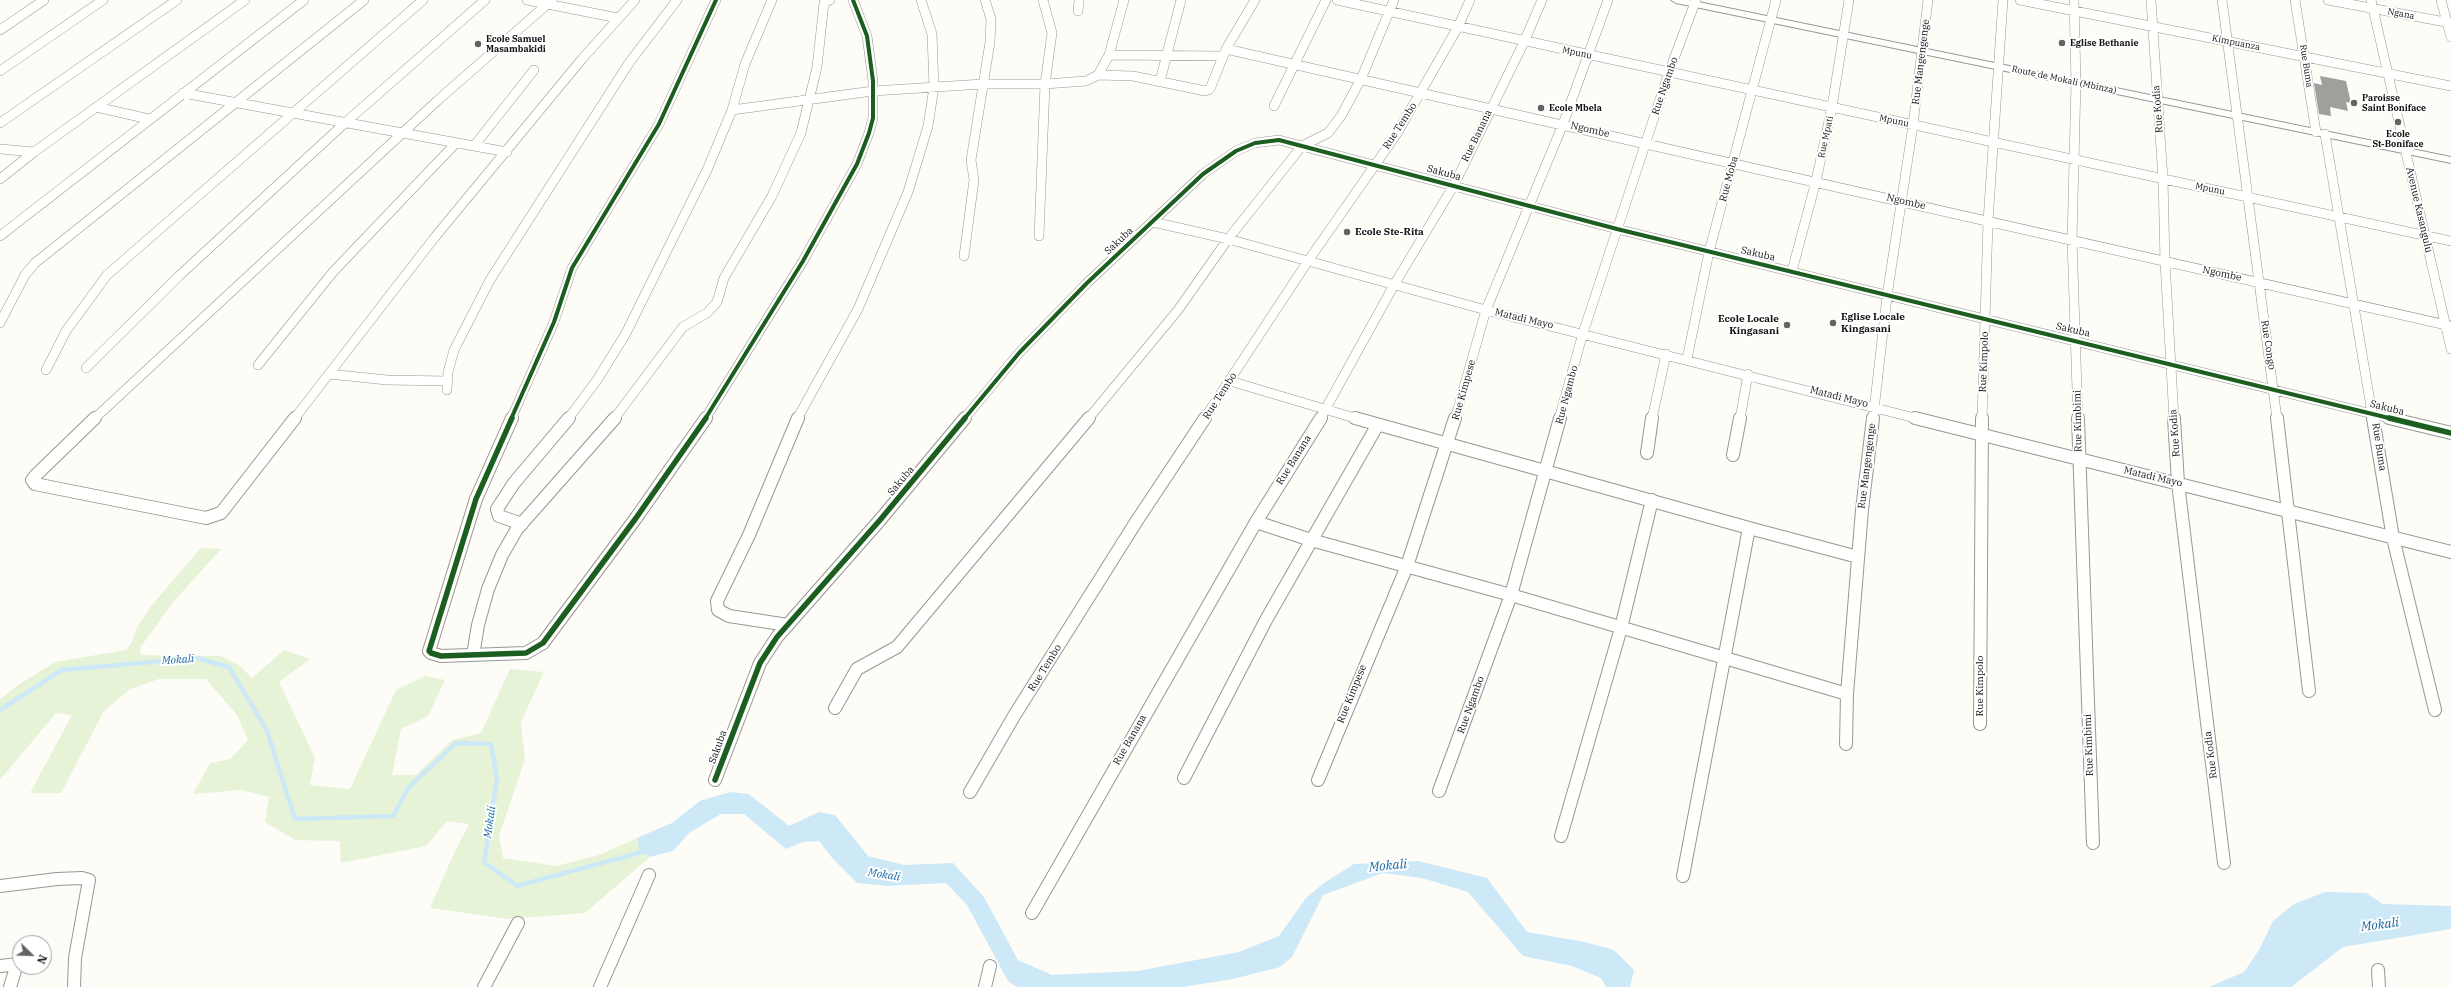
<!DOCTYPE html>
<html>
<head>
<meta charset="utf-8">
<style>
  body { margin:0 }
  #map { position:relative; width:2451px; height:987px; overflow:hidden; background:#fdfcf7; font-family:"IBM Plex Serif",serif }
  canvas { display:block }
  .north { position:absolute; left:12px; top:935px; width:40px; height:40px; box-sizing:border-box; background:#fff; border:1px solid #a0a0a0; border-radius:50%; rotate:113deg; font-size:11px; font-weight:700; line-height:16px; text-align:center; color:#111 }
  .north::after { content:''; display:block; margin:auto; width:14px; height:18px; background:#646362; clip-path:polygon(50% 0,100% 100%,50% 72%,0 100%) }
</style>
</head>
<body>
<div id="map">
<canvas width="2451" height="987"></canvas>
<div class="north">N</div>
</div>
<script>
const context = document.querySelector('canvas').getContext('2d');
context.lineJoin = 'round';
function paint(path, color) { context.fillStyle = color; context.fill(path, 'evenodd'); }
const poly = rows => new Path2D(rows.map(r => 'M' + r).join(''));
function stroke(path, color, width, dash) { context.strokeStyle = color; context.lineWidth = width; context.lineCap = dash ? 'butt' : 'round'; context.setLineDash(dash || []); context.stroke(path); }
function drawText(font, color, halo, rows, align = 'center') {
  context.font = font + ' "IBM Plex Serif",serif'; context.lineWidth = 4; context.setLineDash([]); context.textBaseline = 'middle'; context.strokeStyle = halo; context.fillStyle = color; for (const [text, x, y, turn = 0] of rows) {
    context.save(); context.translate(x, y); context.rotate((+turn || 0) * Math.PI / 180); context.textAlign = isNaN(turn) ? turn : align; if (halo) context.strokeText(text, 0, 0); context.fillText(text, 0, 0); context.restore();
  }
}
const green = poly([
  [201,548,221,549,174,601,140,648,141,655,221,656,240,666,252,678,284,650,310,659,279,682,315,758,310,785,350,789,396,690,425,676,445,680,428,716,401,729,392,775,416,775,452,740,481,733,510,669,544,672,521,722,525,759,499,836,503,858,556,866,599,855,637,838,639,850,650,857,585,913,508,919,430,908,454,853,469,824,447,821,426,846,341,863,340,841,295,840,265,822,269,797,241,790,193,794,210,763,230,759,248,740,237,715,206,679,159,679,130,689,104,711,61,793,30,793,72,715,56,713,0,780,0,699,18,685,55,662,126,650,132,642,136,629,151,606]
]);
const water = poly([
  [730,792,749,794,789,826,819,812,835,815,868,856,904,865,953,863,984,897,1018,960,1052,975,1137,971,1239,952,1279,936,1306,898,1324,883,1354,864,1418,861,1487,878,1527,932,1585,942,1614,950,1634,970,1630,987,1606,987,1601,978,1572,966,1523,956,1468,892,1422,878,1383,873,1323,895,1292,957,1280,967,1233,979,1183,987,1017,987,1008,981,967,905,946,883,887,886,857,883,833,859,819,841,803,842,786,849,744,814,721,814,689,833,673,851,650,857,639,850,637,838,672,823,700,801],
  [2325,892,2366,893,2383,904,2451,906,2451,929,2343,947,2291,987,2209,987,2244,972,2259,950,2273,921,2294,904]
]);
const stream = poly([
  [0,710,62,670,196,658,229,667,267,731,295,819,393,816,409,787,456,743,491,744,497,779,484,862,517,886,646,851]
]);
const building = poly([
  [2320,76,2346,81,2351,103,2346,102,2348,111,2330,107,2331,116,2319,114,2314,83,2322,85]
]);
const minorFar1 = poly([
  [527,0,618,18],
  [1337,0,2451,241],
  [2020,0,2451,86],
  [2074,0,2076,82,2072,240,2078,419],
  [2151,0,2163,179,2165,262,2174,419],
  [2222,0,2277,419],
  [2295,0,2316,132],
  [2328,0,2451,23],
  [2371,0,2451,349],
  [2441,0,2451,37],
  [1078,11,1079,0],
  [0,30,44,0],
  [1226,49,2451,326],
  [1109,55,1223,56],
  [0,71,103,0],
  [1098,75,1109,55,1124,0],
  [1160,81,1181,0],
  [183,93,507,152],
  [1274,106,1326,0],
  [96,107,149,119],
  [732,110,873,91,983,84,1045,84,1086,81,1098,75,1133,76,1205,91,1210,89,1226,49,1255,0],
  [0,123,177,0],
  [2325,134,2373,419],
  [474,146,534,70],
  [0,149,34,152],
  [0,179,34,152,245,0],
  [1153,222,1228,239,1486,310,1919,419],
  [0,236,304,0],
  [1039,236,1045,84,1052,33,1043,0],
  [964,256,974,180,971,160,990,42,991,19,985,0],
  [1792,271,1816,181,1832,107,1849,0],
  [0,323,25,275,35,263,364,0],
  [1687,359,1709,252,1776,0],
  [258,365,333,272,456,143],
  [86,368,180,275,346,122,485,0],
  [46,370,66,331,107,275,423,0],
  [329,374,387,380,447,381],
  [1230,381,1358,419],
  [447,390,448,372,454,350,490,280,629,63,677,0],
  [94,419,437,101,552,0],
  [294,419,435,237,582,59,635,0],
  [511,419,554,322,572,268,659,124,716,0],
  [568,419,597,380,625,335,707,170,732,110,745,64,772,0],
  [614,419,683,327,707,313,717,302,724,278,772,196,801,133,817,67,824,3,830,0],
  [705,419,803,261,857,164,869,133,873,118,873,81,867,36,853,0],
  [797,419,858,309,908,192,928,126,934,87,932,34,921,0],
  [964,419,1019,353,1087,283,1203,174,1236,151,1255,143,1279,140,1617,229,2393,419],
  [1088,419,1178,310,1228,239,1302,146,1328,133,1341,116,1361,79,1394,0],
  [1204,419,1308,261,1396,135,1458,27,1470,0],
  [1320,419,1394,285,1454,185,1524,42,1542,0],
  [1455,419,1486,310,1563,124,1608,0],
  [1559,419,1583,333,1669,72,1696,0],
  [1652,419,1666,354],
  [1740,419,1748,374],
  [1873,419,1887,296,1913,125,1928,0],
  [1982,419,1988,221,2003,0]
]);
const minor = poly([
  [95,418,36,475,32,480,35,484,206,518,221,513,295,418],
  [512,418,476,499,429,651,431,653,441,656,526,653,543,643,636,518,706,418],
  [1355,418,1749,528,1683,876],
  [1915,418,2451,552],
  [2078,418,2093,843],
  [2174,418,2178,483,2224,863],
  [2277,418,2309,691],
  [2373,418,2393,538,2435,710],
  [2389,418,2451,433],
  [1647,453,1652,418],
  [1733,455,1740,418],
  [1256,522,1311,540,1511,595,1847,694],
  [522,524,499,516,497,509,514,483,569,418],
  [1749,528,1858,557],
  [788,625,729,616,718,610,717,601,749,535,798,418],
  [473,655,478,625,488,589,502,555,517,529,615,418],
  [835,708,857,669,897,647,1089,418],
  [1980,724,1982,418],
  [1846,744,1847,694,1862,510,1873,418],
  [1184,778,1266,620,1377,426],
  [715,780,760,663,777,637,880,520,965,418],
  [1318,780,1407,566,1455,418],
  [1439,791,1511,595,1560,418],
  [970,792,1014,716,1136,522,1205,418],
  [1561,836,1621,628,1652,500],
  [0,886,57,879,82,878,89,880,75,958,74,987],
  [1032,913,1256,522,1321,418],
  [0,966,17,964,10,987],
  [2378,970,2379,987],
  [484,987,518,923],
  [600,987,649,875],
  [985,987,990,966]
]);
const tertiary = poly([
  [1671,0,1689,0,2451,157,2451,163,1676,3,1671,0]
]);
const cyclewayFar1 = poly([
  [511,419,554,322,572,268,659,124,716,0],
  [705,419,803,261,857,164,869,133,873,118,873,81,867,36,853,0],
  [964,419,1019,353,1087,283,1203,174,1236,151,1255,143,1279,140,1617,229,2393,419]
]);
const cycleway = poly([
  [512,418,476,499,429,651,431,653,441,656,526,653,543,643,636,518,706,418],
  [2389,418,2451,433],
  [715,780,760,663,777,637,880,520,965,418]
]);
const markers = [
  [2062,43,4,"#646362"],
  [478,44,4,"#646362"],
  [2354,103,4,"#646362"],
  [1541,108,4,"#646362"],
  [2398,122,4,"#646362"],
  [1347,232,4,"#646362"],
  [1833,323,4,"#646362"],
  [1787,325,4,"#646362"]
];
const farStreetnames = [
  ["Ngana",2401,14,11],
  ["Kimpuanza",2236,43,11],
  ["Mpunu",1577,53,12],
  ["Rue Buma",2306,66,81],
  ["Route de Mokali (Mbinza)",2064,80,12],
  ["Mpunu",1894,121,12],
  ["Rue Mpati",1826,137,-78],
  ["Mpunu",2210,189,12]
];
const farPoinames = [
  ["Ecole Samuel",486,39],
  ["Masambakidi",486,49],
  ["Eglise Bethanie",2070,43],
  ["Paroisse",2362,98],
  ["Saint Boniface",2362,108],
  ["Ecole Mbela",1549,108],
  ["Ecole",2398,134,"center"],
  ["St-Boniface",2398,144,"center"]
];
const streetNames = [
  ["Rue Mangengenge",1921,62,-83],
  ["Rue Ngambo",1665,86,-71],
  ["Rue Kodia",2158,109,-94],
  ["Rue Tembo",1400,126,-57],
  ["Ngombe",1590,130,13],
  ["Rue Banana",1477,136,-64],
  ["Sakuba",1444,173,15],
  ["Rue Moba",1729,179,-75],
  ["Ngombe",1906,202,13],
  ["Avenue Kasangulu",2419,210,77],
  ["Sakuba",1119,241,-43],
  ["Sakuba",1758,254,13],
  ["Ngombe",2222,274,12],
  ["Matadi Mayo",1524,319,13],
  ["Sakuba",2073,330,13],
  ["Rue Congo",2268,345,81],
  ["Rue Kimpolo",1984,362,-88],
  ["Rue Kimpese",1464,390,-74],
  ["Rue Ngambo",1567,395,-75],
  ["Rue Tembo",1220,396,-57],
  ["Matadi Mayo",1839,397,14],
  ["Sakuba",2387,408,14],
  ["Rue Kimbimi",2078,421,-91],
  ["Rue Kodia",2175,433,-94],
  ["Rue Buma",2379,447,81],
  ["Rue Banana",1294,460,-58],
  ["Rue Mangengenge",1867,466,-83],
  ["Matadi Mayo",2153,477,13],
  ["Sakuba",901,481,-50],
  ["Rue Tembo",1045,668,-58],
  ["Rue Kimpolo",1980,686,-90],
  ["Rue Kimpese",1352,694,-68],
  ["Rue Ngambo",1471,705,-70],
  ["Rue Banana",1130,740,-60],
  ["Rue Kimbimi",2089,745,-92],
  ["Sakuba",718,747,-70],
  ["Rue Kodia",2211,755,-97]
];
const poiNames = [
  ["Ecole Ste-Rita",1355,232],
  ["Eglise Locale",1841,317],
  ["Kingasani",1841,329],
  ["Ecole Locale",1779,319,"right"],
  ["Kingasani",1779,331,"right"]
];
const waterNames = [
  ["Mokali",178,660,-4],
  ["Mokali",490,822,-82],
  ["Mokali",884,875,9]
];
const nearWaternames = [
  ["Mokali",1388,866,-5],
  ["Mokali",2380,925,-7]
];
paint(green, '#e7f3d7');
paint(water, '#cde8f7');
stroke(stream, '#cde8f7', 4.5);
paint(building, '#a19f9c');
stroke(minorFar1, '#979795', 10);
stroke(minor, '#979795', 14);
stroke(tertiary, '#979795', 2);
stroke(minorFar1, '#fffffe', 9);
stroke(minor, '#fffffe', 12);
paint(tertiary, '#fffffe');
stroke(cyclewayFar1, '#1b5e20', 4);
stroke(cycleway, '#1b5e20', 5.5);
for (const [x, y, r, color] of markers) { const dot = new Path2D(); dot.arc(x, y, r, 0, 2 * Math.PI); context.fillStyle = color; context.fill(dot); stroke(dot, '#fff', 1.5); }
drawText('9px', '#111', '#fff', farStreetnames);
drawText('bold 9px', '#111', '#fff', farPoinames, 'left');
drawText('10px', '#111', '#fff', streetNames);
drawText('bold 10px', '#111', '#fff', poiNames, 'left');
drawText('italic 11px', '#1768a6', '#fff', waterNames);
drawText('italic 13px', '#1768a6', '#fff', nearWaternames);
</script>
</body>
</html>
